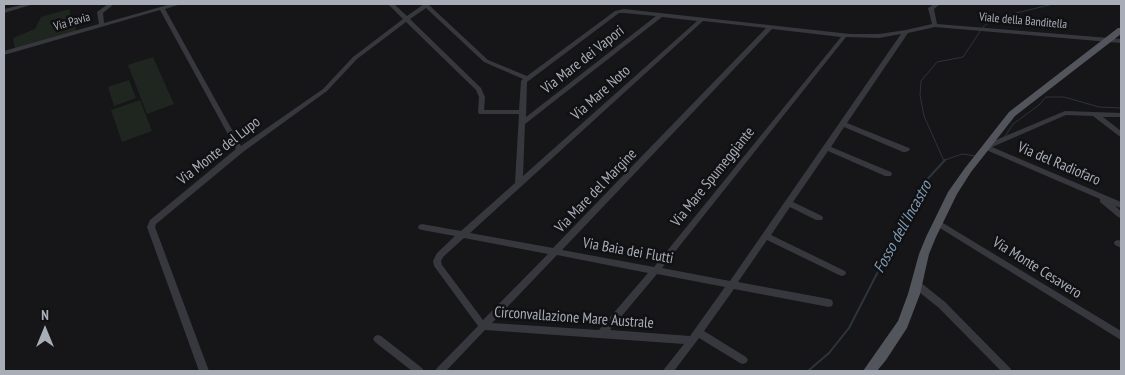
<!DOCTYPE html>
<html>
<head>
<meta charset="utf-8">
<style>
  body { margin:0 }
  #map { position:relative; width:1125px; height:375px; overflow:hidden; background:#161618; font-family:"PT Sans Narrow",sans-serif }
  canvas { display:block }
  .frame { position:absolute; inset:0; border:5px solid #a8adb8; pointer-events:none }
  .north { position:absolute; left:20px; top:305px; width:50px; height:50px; -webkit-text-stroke:4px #111113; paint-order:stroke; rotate:0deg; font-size:14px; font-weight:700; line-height:20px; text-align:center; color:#a8adb8 }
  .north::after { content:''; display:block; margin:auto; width:18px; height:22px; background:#a8adb8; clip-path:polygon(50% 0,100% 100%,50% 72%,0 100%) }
</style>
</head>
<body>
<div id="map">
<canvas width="1125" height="375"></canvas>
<div class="frame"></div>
<div class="north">N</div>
</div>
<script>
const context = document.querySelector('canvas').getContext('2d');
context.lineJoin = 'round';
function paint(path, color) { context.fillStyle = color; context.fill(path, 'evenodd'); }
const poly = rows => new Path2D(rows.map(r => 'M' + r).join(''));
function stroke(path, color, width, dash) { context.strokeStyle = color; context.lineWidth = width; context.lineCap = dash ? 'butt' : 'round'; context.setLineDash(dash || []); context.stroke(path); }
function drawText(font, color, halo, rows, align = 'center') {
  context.font = font + ' "PT Sans Narrow",sans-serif'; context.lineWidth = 5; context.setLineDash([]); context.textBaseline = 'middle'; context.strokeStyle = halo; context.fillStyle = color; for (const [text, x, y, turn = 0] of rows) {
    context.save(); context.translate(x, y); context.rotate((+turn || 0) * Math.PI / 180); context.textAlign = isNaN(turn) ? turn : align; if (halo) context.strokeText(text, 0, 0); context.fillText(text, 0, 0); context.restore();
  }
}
const green = poly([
  [69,9,76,31,15,49,13,38,35,29,41,17],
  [153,57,174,104,147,114,128,65],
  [129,80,136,98,114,106,108,87],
  [140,100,152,131,122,142,111,110]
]);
const streamFar1 = poly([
  [1004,138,1013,124,1039,105,1046,97,1064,97,1099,107,1121,108],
  [945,160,962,154,976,156],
  [944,161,924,116,920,95,921,81,937,62,963,57,983,27,989,22,1004,16,1053,4]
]);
const stream = poly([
  [808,371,829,353,849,328,923,184,945,160]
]);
const minor = poly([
  [26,4,34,4,4,13,4,9,26,4],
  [108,4,114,4,103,13,104,23,171,4,179,4,178,5,165,9,241,146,323,89,353,57,403,19,388,4,394,4,407,16,424,4,430,4,429,5,488,60,527,76,615,11,624,9,850,34,879,34,906,30,932,24,928,8,934,4,940,4,934,9,937,24,1121,39,1121,43,935,27,908,33,847,123,909,148,910,150,906,152,903,152,844,127,831,147,891,172,892,174,891,176,885,176,828,151,793,202,822,216,823,218,822,220,816,220,790,207,771,235,845,271,846,273,845,275,842,276,839,275,767,240,738,282,829,299,832,300,833,303,832,306,829,307,734,289,704,331,746,357,748,360,746,363,743,364,740,363,699,338,674,371,663,371,665,368,684,344,485,330,446,371,435,371,437,368,478,326,434,266,433,261,437,253,455,236,422,230,419,229,418,227,419,225,422,224,461,231,515,183,519,114,479,114,478,112,479,97,476,90,406,22,357,59,327,91,243,152,156,224,155,227,209,371,199,371,147,227,150,220,236,149,160,10,4,55,4,51,99,24,97,12,108,4],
  [426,8,484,62,523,79,521,81,519,110,484,110,485,97,481,88,410,19,426,8],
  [619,13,624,13,656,16,526,117,527,82,619,13],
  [662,17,697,21,523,176,525,124,662,17],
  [703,21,766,28,553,248,470,233,703,21],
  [772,29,841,37,654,267,562,250,772,29],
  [901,34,730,281,662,268,846,37,879,38,901,34],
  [464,238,548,254,483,320,442,265,441,261,443,257,464,238],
  [557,255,648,273,599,330,492,323,557,255],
  [657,274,725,287,690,336,610,330,657,274],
  [1065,111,1121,113,1121,117,1103,117,1121,131,1121,136,1119,136,1093,116,1066,115,992,147,1121,202,1121,208,1115,206,1121,211,1121,218,1118,217,1100,202,1100,199,984,149,982,147,984,145,1065,111],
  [938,220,1121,331,1121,340,935,225,934,223,935,221,938,220],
  [1118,240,1121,241,1121,248,1115,245,1114,243,1115,241,1118,240],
  [917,281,920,282,945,302,1010,368,1012,371,1001,371,939,308,914,288,913,285,914,282,917,281],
  [378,335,381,336,422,368,424,371,412,371,375,342,373,339,375,336,378,335]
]);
const major = poly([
  [1118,28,1121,28,1121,34,1015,116,971,172,957,194,936,237,929,254,920,294,907,328,886,360,877,371,863,371,898,321,908,294,919,254,926,237,948,192,965,168,1009,112,1118,28]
]);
const farStreetnames = [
  ["Viale della Banditella",1023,21,5],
  ["Via Pavia",72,22,-16]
];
const streetNames = [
  ["Via Mare dei Vapori",583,60,-38],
  ["Via Mare Noto",601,93,-42],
  ["Via Monte del Lupo",219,151,-38],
  ["Via del Radiofaro",1059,164,23],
  ["Via Mare Spumeggiante",713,177,-51],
  ["Via Mare del Margine",596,191,-46],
  ["Via Baia dei Flutti",628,251,10],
  ["Via Monte Cesavero",1037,268,32],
  ["Circonvallazione Mare Australe",574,318,4]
];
const waterNames = [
  ["Fosso dell'Incastro",903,227,-61]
];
paint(green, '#1e261f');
stroke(streamFar1, '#2c353c', 1);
stroke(stream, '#2c353c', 2);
paint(minor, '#37383d');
paint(major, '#53555c');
drawText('12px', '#a8adb8', '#111113', farStreetnames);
drawText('15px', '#a8adb8', '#111113', streetNames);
drawText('italic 16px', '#7f9bb3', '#111113', waterNames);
</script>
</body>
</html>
